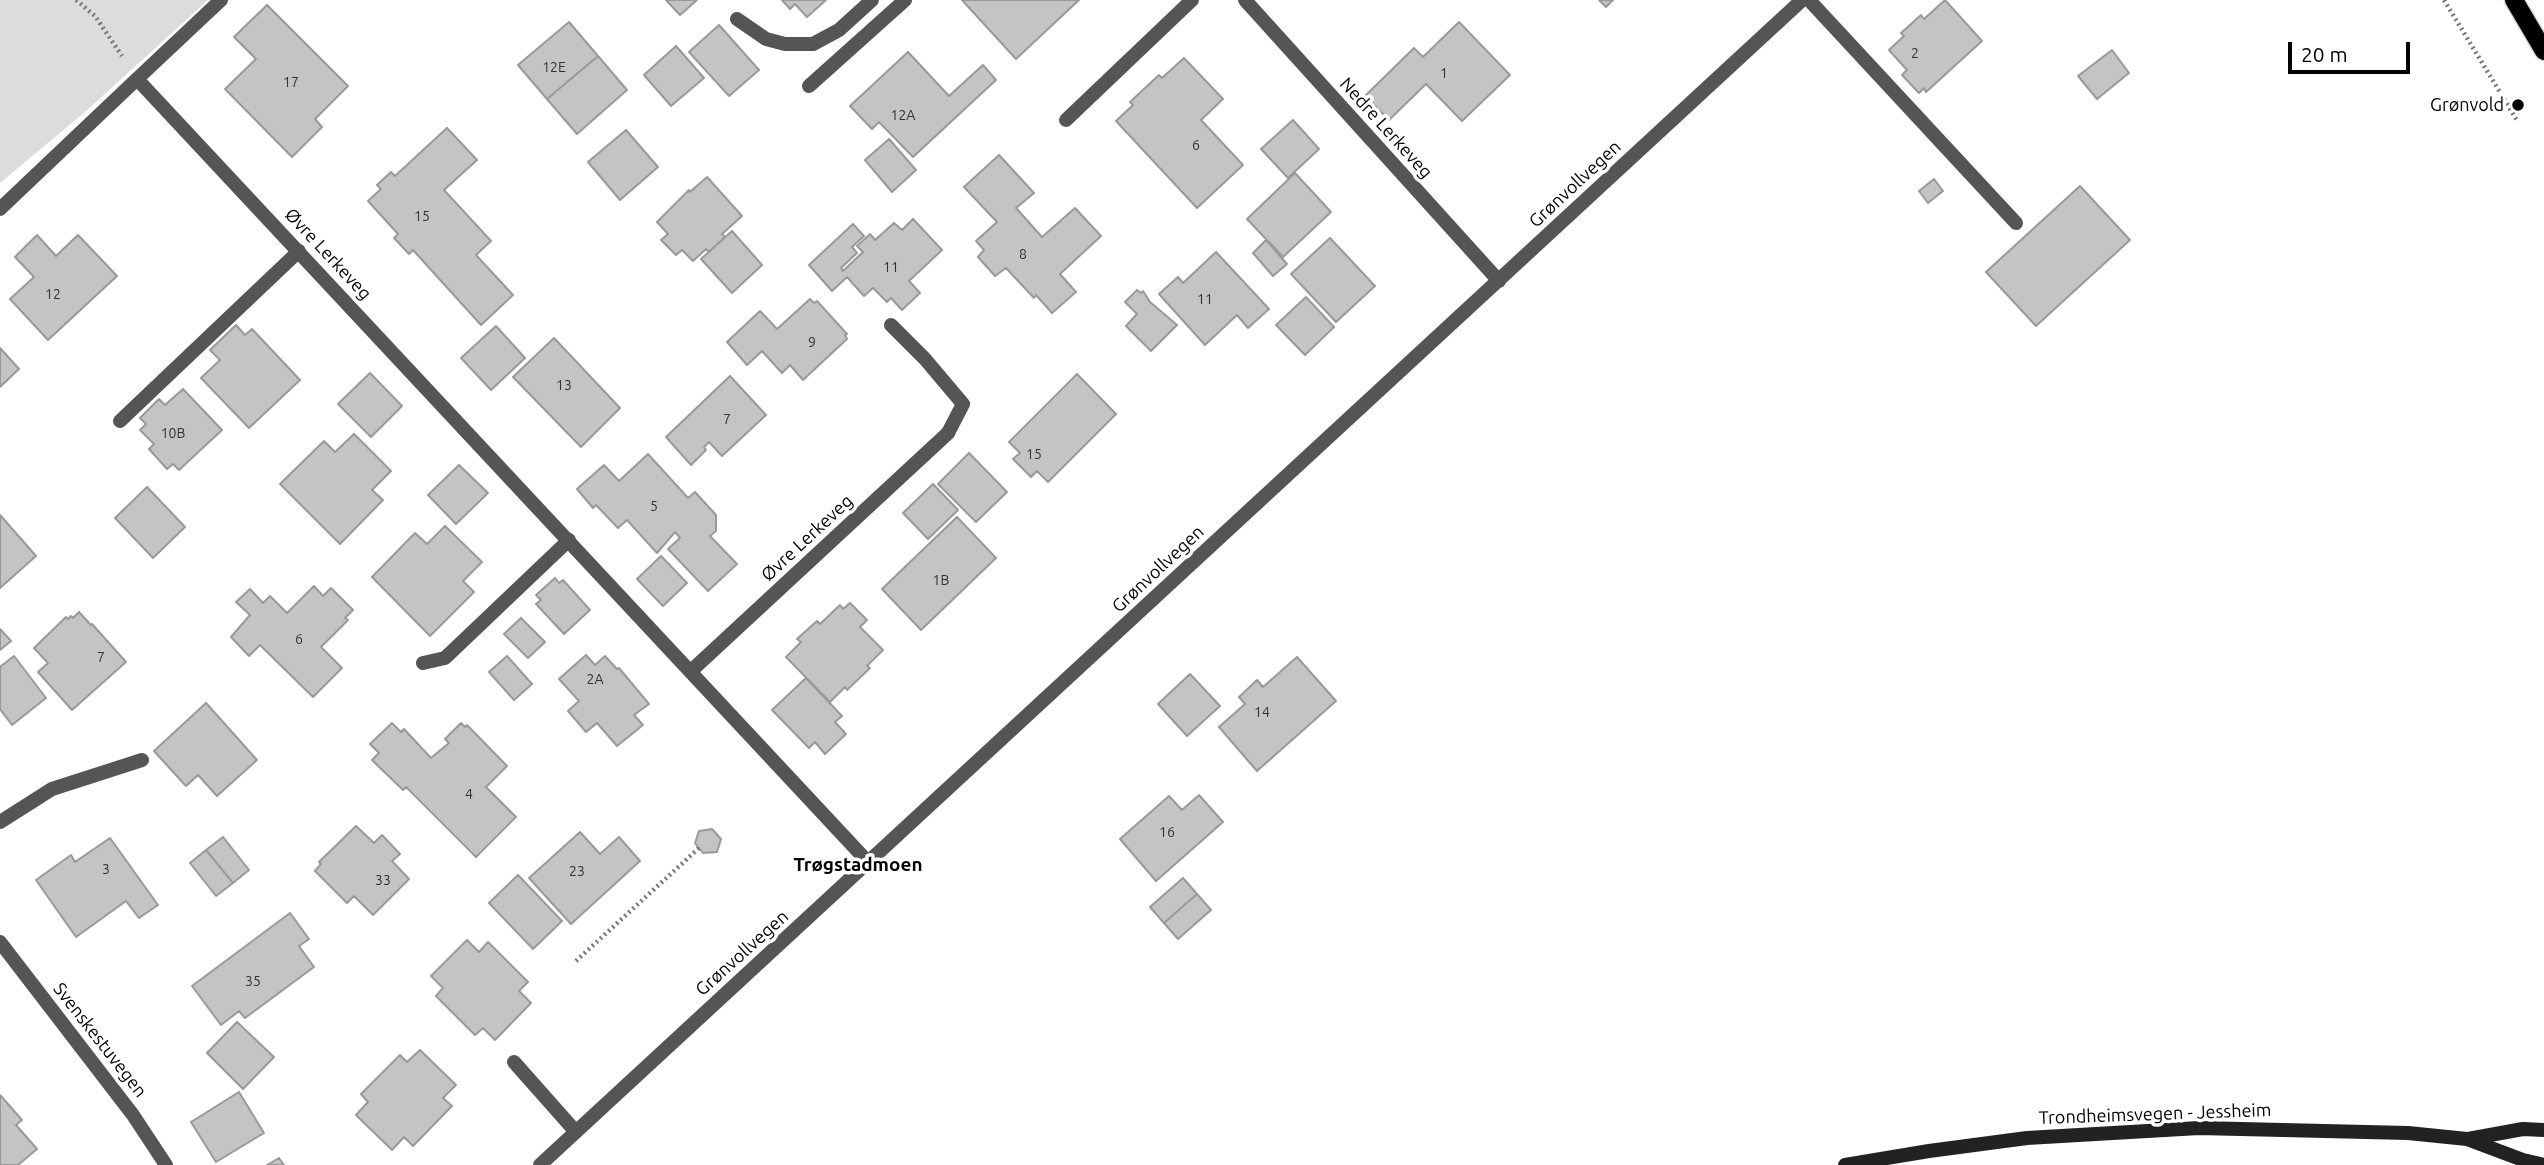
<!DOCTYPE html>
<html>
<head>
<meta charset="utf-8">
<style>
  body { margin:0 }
  #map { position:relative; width:2544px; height:1165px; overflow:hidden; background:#fff; font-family:Ubuntu,sans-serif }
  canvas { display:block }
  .scale { position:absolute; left:2288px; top:42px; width:122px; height:32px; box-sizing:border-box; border:4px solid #000; border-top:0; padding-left:9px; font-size:21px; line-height:24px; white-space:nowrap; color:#000; -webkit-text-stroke:5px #fff; paint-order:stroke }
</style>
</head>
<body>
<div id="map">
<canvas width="2544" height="1165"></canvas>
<div class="scale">20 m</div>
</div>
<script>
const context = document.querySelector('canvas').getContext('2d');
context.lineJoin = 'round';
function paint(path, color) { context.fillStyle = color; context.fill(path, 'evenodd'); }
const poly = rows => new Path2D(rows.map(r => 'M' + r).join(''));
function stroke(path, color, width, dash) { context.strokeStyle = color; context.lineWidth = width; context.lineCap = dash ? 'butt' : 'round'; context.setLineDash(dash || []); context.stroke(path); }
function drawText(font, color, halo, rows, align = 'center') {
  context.font = font + ' Ubuntu,sans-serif'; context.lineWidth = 7; context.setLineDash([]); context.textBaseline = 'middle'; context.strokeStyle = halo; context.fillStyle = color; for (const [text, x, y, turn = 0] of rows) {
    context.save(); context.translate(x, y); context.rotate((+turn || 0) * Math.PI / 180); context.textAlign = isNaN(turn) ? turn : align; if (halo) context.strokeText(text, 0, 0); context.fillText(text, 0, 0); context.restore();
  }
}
const green = poly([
  [0,0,208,0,85,112,0,183]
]);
const building = poly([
  [666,0,697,0,680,15,666,0],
  [782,0,826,0,807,17,795,4,790,9,782,0],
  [962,0,1079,0,1016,59,962,0],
  [1599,0,1613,0,1606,7,1599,0],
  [1945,0,1982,41,1926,92,1924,88,1919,93,1902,75,1907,70,1889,50,1904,36,1901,33,1921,15,1924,19,1945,0],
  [267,5,348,86,315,119,322,127,292,157,225,89,256,59,234,37,267,5],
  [569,22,598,56,547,99,518,65,569,22],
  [1459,22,1510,75,1462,121,1426,84,1389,120,1365,96,1414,48,1423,57,1459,22],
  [719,25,759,70,729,96,689,52,719,25],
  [676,46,704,78,671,106,644,75,676,46],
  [2112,50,2129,73,2097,99,2078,76,2112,50],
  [908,52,949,96,983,65,996,80,913,157,879,122,872,129,850,106,908,52],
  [598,56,627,90,577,134,547,99,598,56],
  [1184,58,1223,99,1201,120,1243,165,1197,208,1116,121,1133,105,1130,102,1159,75,1162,78,1184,58],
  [1293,120,1319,149,1288,178,1261,149,1293,120],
  [447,128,477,160,444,190,491,241,476,255,513,295,481,325,413,250,409,254,394,238,398,234,368,201,381,189,377,185,391,172,395,176,447,128],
  [626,130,658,167,620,200,588,162,626,130],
  [889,139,916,170,892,192,865,160,889,139],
  [999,155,1034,193,1016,208,1042,237,1075,208,1101,236,1060,274,1076,292,1052,313,1036,295,1034,298,1006,268,995,276,978,257,984,250,976,241,997,222,964,187,999,155],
  [1295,173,1331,212,1283,257,1247,219,1295,173],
  [707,177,742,216,722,234,725,237,709,252,706,249,693,261,682,250,676,255,661,240,668,234,657,222,689,190,690,192,707,177],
  [1934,179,1943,191,1928,203,1919,191,1934,179],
  [2080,186,2130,240,2036,326,1986,272,2080,186],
  [913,219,942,250,909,281,920,293,902,310,891,298,887,302,873,288,864,296,847,277,832,291,809,265,853,224,864,236,852,247,857,253,841,268,843,271,863,252,857,246,870,234,875,240,894,223,902,230,913,219],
  [732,231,762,265,732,293,701,259,732,231],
  [37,235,56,256,78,235,117,276,48,340,10,299,34,277,15,257,37,235],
  [1330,238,1375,286,1336,322,1291,274,1330,238],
  [1266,240,1287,264,1273,276,1253,253,1266,240],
  [1216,252,1269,309,1248,328,1237,315,1205,345,1159,294,1178,277,1183,283,1216,252],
  [1137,290,1141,293,1143,291,1150,302,1177,325,1151,351,1126,326,1137,314,1125,302,1137,290],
  [1306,297,1334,327,1305,355,1276,325,1306,297],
  [810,299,814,303,817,301,847,334,845,335,847,339,803,380,790,365,782,373,762,351,747,365,727,342,760,311,777,329,810,299],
  [236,325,245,335,252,329,300,380,249,428,201,378,220,360,210,350,236,325],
  [496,326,525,358,491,390,461,358,496,326],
  [554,338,620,408,581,447,513,377,554,338],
  [0,348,19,369,0,387,0,348],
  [370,373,402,406,371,437,338,404,370,373],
  [1077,374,1116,414,1048,482,1037,471,1031,477,1013,459,1020,453,1009,442,1077,374],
  [730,376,766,415,722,456,709,442,704,447,706,450,691,465,666,437,730,376],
  [183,389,222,430,179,470,173,464,167,469,149,449,154,444,140,430,146,424,140,418,159,399,165,405,183,389],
  [354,434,391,471,372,490,383,500,340,544,280,484,324,441,335,452,354,434],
  [969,453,1007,492,976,522,938,484,969,453],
  [648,454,688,498,695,492,716,515,716,531,710,536,737,564,708,591,668,549,680,538,675,532,657,553,627,520,618,528,596,505,593,508,577,489,604,465,619,481,648,454],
  [459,465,488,493,456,524,428,495,459,465],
  [933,484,958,510,928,539,903,513,933,484],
  [147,487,185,527,153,558,115,518,147,487],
  [0,515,36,556,0,588,0,515],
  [957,517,996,558,921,630,882,589,957,517],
  [445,526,482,562,463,581,474,592,430,636,372,577,415,533,427,544,445,526],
  [661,556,687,583,663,606,637,579,661,556],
  [555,578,559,583,563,580,590,610,564,634,536,604,541,600,536,595,555,578],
  [314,586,323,596,331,588,353,610,345,618,348,620,321,647,342,668,313,697,260,645,249,656,231,637,250,615,236,602,250,589,263,603,270,596,287,613,314,586],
  [850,603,867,620,860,627,883,650,867,666,870,668,847,690,845,687,830,702,786,657,801,642,797,639,817,621,820,624,840,605,843,609,850,603],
  [79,612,91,625,92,624,126,662,72,710,38,672,48,663,34,648,66,617,68,619,71,616,73,618,79,612],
  [521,618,545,642,528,658,504,634,521,618],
  [0,629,11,641,0,650,0,629],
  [586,655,595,665,605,656,617,669,619,668,649,704,634,715,643,725,617,746,597,723,586,732,568,711,579,701,559,679,586,655],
  [14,656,46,698,12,725,0,709,0,667,14,656],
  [507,656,532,684,514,700,489,672,507,656],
  [1297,657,1336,701,1257,771,1219,727,1245,704,1239,697,1257,680,1263,687,1297,657],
  [1190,674,1220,706,1187,736,1158,704,1190,674],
  [806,678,842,716,835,722,846,734,825,754,815,742,809,748,772,710,806,678],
  [206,703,257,760,217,796,198,775,186,786,154,751,206,703],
  [392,723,401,732,404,729,431,758,449,743,445,739,461,723,465,727,467,725,507,766,486,787,516,817,476,857,406,787,403,790,372,760,379,753,370,744,392,723],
  [1199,795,1223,822,1156,881,1120,839,1169,796,1182,810,1199,795],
  [356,826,374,843,382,835,400,854,392,861,409,879,373,915,354,896,347,903,315,871,321,864,319,862,356,826],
  [712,829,721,839,717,852,703,853,695,843,699,831,712,829],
  [580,832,600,854,619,837,640,861,571,924,529,878,580,832],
  [223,837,249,870,233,883,206,850,223,837],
  [110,838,158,905,139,918,126,901,76,937,36,880,71,855,75,862,110,838],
  [206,850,233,883,216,896,190,863,206,850],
  [518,875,562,921,533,949,489,903,518,875],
  [1183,878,1197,894,1164,923,1150,907,1183,878],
  [1197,894,1211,910,1178,939,1164,923,1197,894],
  [290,913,309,939,299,946,314,967,245,1018,239,1011,221,1025,192,986,290,913],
  [467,940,479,952,488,942,528,982,519,991,531,1003,495,1040,483,1028,475,1035,436,996,443,988,431,976,467,940],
  [237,1022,274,1057,243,1089,207,1053,237,1022],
  [420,1050,456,1085,443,1098,452,1106,413,1146,404,1137,392,1150,356,1115,368,1102,361,1094,400,1055,407,1062,420,1050],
  [239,1092,264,1133,216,1162,191,1122,239,1092],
  [0,1095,22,1120,16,1125,37,1149,18,1165,0,1165,0,1095],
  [279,1158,284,1165,267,1165,279,1158]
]);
const path = poly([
  [76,0,95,16,122,56],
  [2444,0,2518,122],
  [576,961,699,848]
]);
const lane = poly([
  [1809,0,2016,223],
  [737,19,766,39,785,44,813,44,839,30,872,0],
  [0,209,137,79],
  [891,325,925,359,963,404,948,433],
  [120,421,299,251],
  [423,663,445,658,569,540]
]);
const street = poly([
  [221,0,137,79,868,862],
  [1245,0,1499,281],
  [809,86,905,0],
  [1066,120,1192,0],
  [691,671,948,433],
  [0,822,52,789,142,760],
  [0,942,133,1115,166,1165],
  [514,1062,576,1132],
  [540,1165,1802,0]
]);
const secondary = poly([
  [2468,1139,2523,1129,2544,1130],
  [1845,1165,1929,1151,2027,1138,2199,1128,2408,1133,2467,1139,2523,1160,2544,1165]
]);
const primary = poly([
  [2514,0,2544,51]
]);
const markers = [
  [2518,105,7,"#000"]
];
const numberNames = [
  ["2",1915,53],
  ["12E",554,67],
  ["1",1444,73],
  ["17",291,82],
  ["12A",903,115],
  ["6",1196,145],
  ["15",422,216],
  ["8",1023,254],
  ["11",891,267],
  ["12",53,294],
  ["11",1205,299],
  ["9",812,342],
  ["13",564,385],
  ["7",727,419],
  ["10B",173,433],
  ["15",1034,454],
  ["5",654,506],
  ["1B",941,580],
  ["6",299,639],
  ["7",101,657],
  ["2A",595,679],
  ["14",1262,712],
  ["4",469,794],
  ["16",1167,832],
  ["3",106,869],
  ["23",577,871],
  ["33",383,880],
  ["35",253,981]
];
const poiNames = [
  ["Grønvold",2504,105]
];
const streetNames = [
  ["Nedre Lerkeveg",1386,128,48],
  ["Grønvollvegen",1575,184,-43],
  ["Øvre Lerkeveg",328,254,47],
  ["Øvre Lerkeveg",807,538,-43],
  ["Grønvollvegen",1158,569,-43],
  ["Grønvollvegen",742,953,-42],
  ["Svenskestuvegen",100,1040,52],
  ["Trondheimsvegen - Jessheim",2155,1114,-2]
];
const neighbourhoodNames = [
  ["Trøgstadmoen",858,865]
];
paint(green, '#dcdcdc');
paint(building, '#c4c4c4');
stroke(building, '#999', 2);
stroke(primary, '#dbdbdb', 21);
stroke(path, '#777', 4.5, [2, 3.5]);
stroke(lane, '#555', 14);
stroke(street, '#555', 14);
stroke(secondary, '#222', 14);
stroke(primary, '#000', 18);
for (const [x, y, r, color] of markers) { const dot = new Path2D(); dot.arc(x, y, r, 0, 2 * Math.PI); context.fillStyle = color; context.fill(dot); stroke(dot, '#fff', 2.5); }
drawText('14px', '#313131', null, numberNames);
drawText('18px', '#000', '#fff', poiNames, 'right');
drawText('18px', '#000', '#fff', streetNames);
drawText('bold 19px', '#000', '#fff', neighbourhoodNames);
</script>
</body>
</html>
